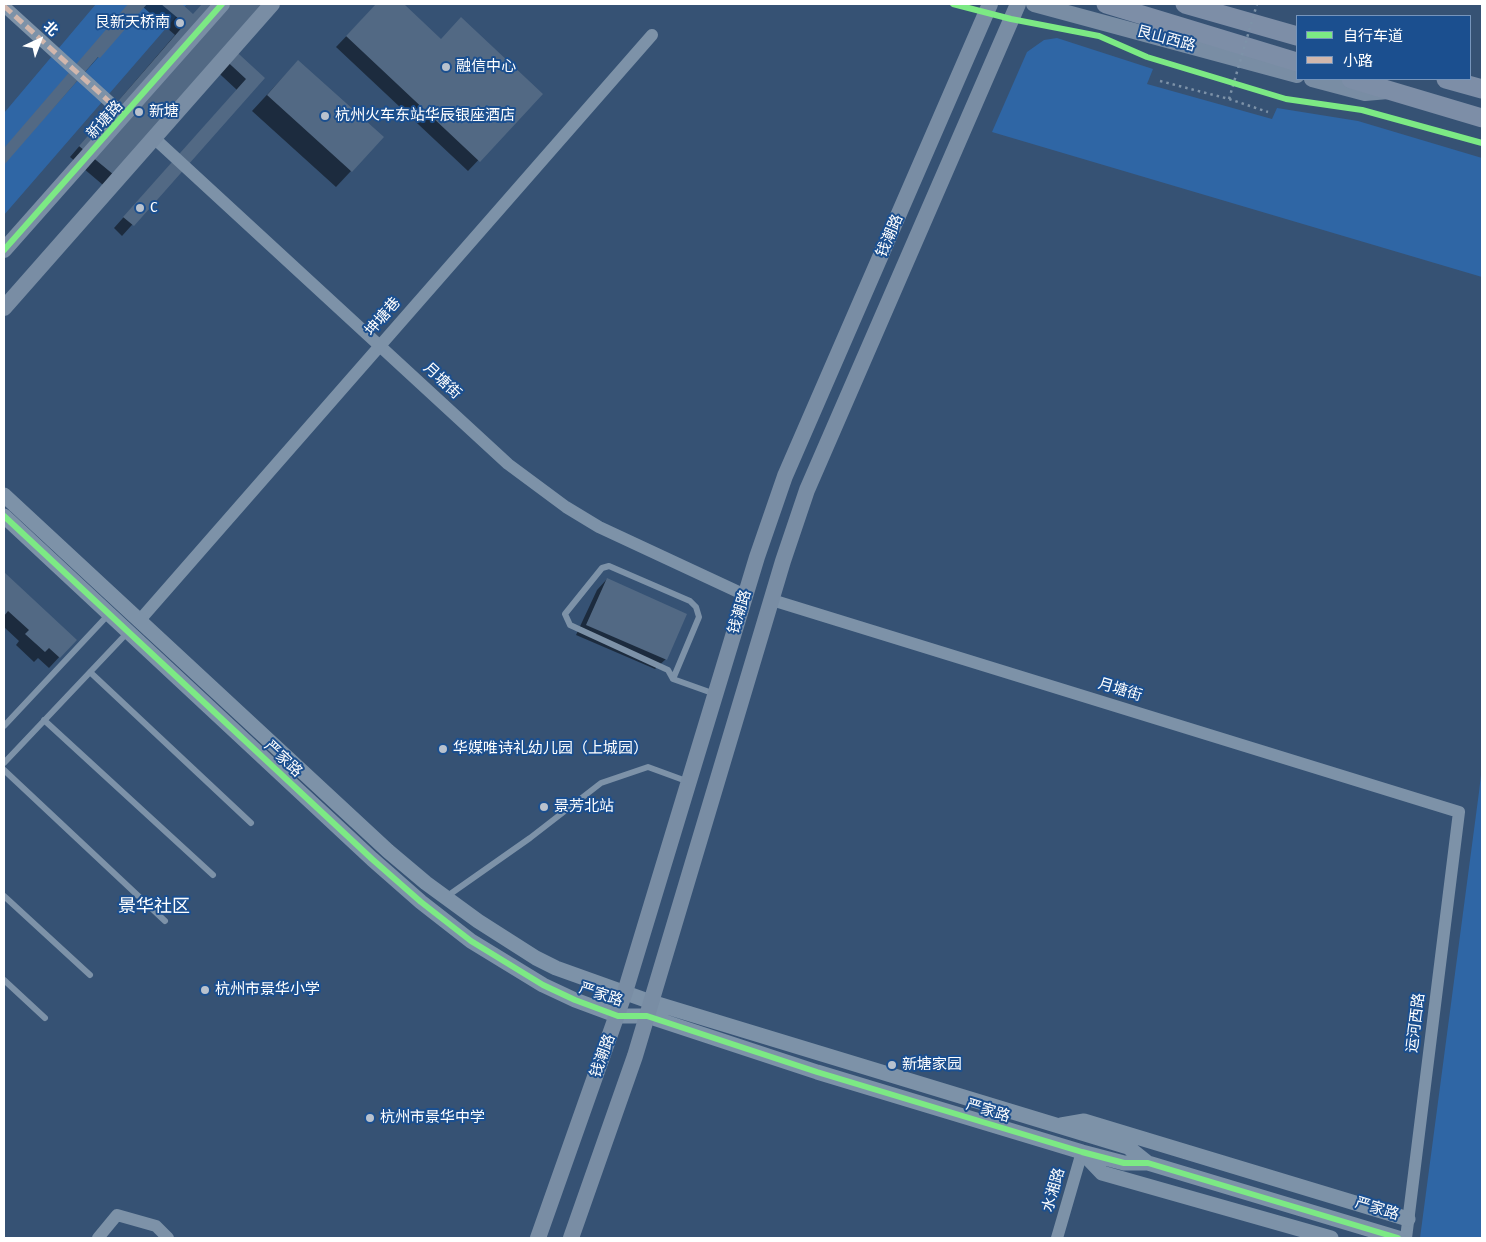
<!DOCTYPE html>
<html>
<head>
<meta charset="utf-8">
<style>
  body { margin:0 }
  #map { position:relative; width:1486px; height:1242px; overflow:hidden; background:#365274; font-family:"Fira Sans Condensed","Noto Sans SC",sans-serif }
  canvas { display:block }
  .frame { position:absolute; inset:0; border:5px solid #fff; pointer-events:none }
  .legend { position:absolute; left:1296px; top:15px; width:175px; height:65px; box-sizing:border-box; background:#1b4f8f; border:1px solid #7695bc; margin:0; padding:6px 9px; list-style:none; font-size:15px; color:#fff }
  .legend li { display:flex; align-items:center; gap:10px; height:25px }
  .legend b { width:25px; border:1px solid #7695bc }
  .north { position:absolute; left:15px; top:15px; width:50px; height:50px; -webkit-text-stroke:4px #1b4f8f; paint-order:stroke; rotate:43deg; font-size:14px; font-weight:700; line-height:20px; text-align:center; color:#fff }
  .north::after { content:''; display:block; margin:auto; width:18px; height:22px; background:#fff; clip-path:polygon(50% 0,100% 100%,50% 72%,0 100%) }
</style>
</head>
<body>
<div id="map">
<canvas width="1486" height="1242"></canvas>
<div class="frame"></div>
<ul class="legend">
<li><b style="height:6px;background:#7ce984"></b>自行车道</li>
<li><b style="height:6px;background:#d1b7ad"></b>小路</li>
</ul>
<div class="north">北</div>
</div>
<script>
const context = document.querySelector('canvas').getContext('2d');
context.lineJoin = 'round';
function paint(path, color) { context.fillStyle = color; context.fill(path, 'evenodd'); }
const poly = rows => new Path2D(rows.map(r => 'M' + r).join(''));
function stroke(path, color, width, dash) { context.strokeStyle = color; context.lineWidth = width; context.lineCap = dash ? 'butt' : 'round'; context.setLineDash(dash || []); context.stroke(path); }
function drawText(font, color, halo, rows, align = 'center') {
  context.font = font + ' "Fira Sans Condensed","Noto Sans SC",sans-serif'; context.lineWidth = 4; context.setLineDash([]); context.textBaseline = 'middle'; context.strokeStyle = halo; context.fillStyle = color; for (const [text, x, y, turn = 0] of rows) {
    context.save(); context.translate(x, y); context.rotate((+turn || 0) * Math.PI / 180); context.textAlign = isNaN(turn) ? turn : align; if (halo) context.strokeText(text, 0, 0); context.fillText(text, 0, 0); context.restore();
  }
}
const green = poly([
  [96,4,187,4,4,215,4,113],
  [1057,38,1153,69,1147,84,1272,119,1277,108,1358,121,1482,158,1482,277,992,132,1027,52,1044,40],
  [1482,766,1482,1238,1420,1238,1479,792]
]);
const shadow = poly([
  [129,4,180,4,193,15,203,4,261,4,226,44,264,78,122,236,114,228,237,90,209,64,103,185,70,157,175,35,143,7,4,163,4,149],
  [377,4,402,4,441,40,541,94,468,171,336,47],
  [298,61,351,171,336,187,252,111],
  [4,574,75,640,49,668,38,658,34,662,16,645,19,641,4,627],
  [607,579,666,659,655,669,576,635,597,590]
]);
const building = poly([
  [128,4,147,4,100,58,98,57,4,165,4,148],
  [161,4,182,4,193,14,202,4,263,4,228,44,265,78,134,226,123,217,246,79,219,54,114,175,79,146,185,24],
  [376,4,404,4,441,39,461,17,543,94,480,162,346,36],
  [298,60,384,137,352,172,267,95],
  [4,572,77,640,60,658,49,648,45,652,25,634,29,630,8,611,4,616],
  [607,578,687,614,667,660,586,625]
]);
const path = poly([
  [1160,81,1229,99,1268,112]
]);
const service = poly([
  [90,672,251,823],
  [673,679,699,617,696,607,690,601,609,566,602,568,565,614,570,625,668,670,673,679,715,694],
  [44,720,213,875],
  [4,726,109,614],
  [4,763,128,632],
  [4,770,165,921],
  [4,896,90,975],
  [446,897,530,838,601,783,648,767,689,782],
  [4,980,45,1018]
]);
const minor = poly([
  [4,6,125,116],
  [154,138,508,464,566,507,599,527,745,595],
  [772,600,1459,812,1406,1238],
  [139,621,652,35],
  [98,1238,117,1215,156,1226,168,1238],
  [1057,1238,1082,1152]
]);
const tertiary = poly([
  [4,495,388,851,426,883,478,921,536,958,556,968,651,1002,1128,1147,1148,1163],
  [4,516,372,859,421,902,471,941,543,985,575,1000,618,1016,647,1016,817,1072,1082,1152,1124,1163,1148,1163,1398,1238],
  [1061,1125,1084,1121,1408,1219],
  [1082,1152,1102,1173,1331,1238]
]);
const secondary = poly([
  [1034,4,1297,75],
  [1312,79,1365,93,1388,91],
  [4,250,222,4],
  [4,308,272,4],
  [538,1238,625,992,757,557,785,476,990,4],
  [571,1238,635,1056,783,561,807,490,1018,4]
]);
const primary = poly([
  [1106,4,1297,62],
  [1185,4,1297,36],
  [1351,79,1482,118],
  [1446,79,1482,89]
]);
const pathBridge = poly([
  [1229,99,1257,4]
]);
const quiet = poly([
  [4,6,125,116]
]);
const cycleway = poly([
  [953,4,1011,19,1099,36,1147,57,1286,99,1362,110,1482,143],
  [4,250,222,4],
  [4,516,372,859,421,902,471,941,543,985,575,1000,618,1016,647,1016,817,1072,1082,1152,1124,1163,1148,1163,1398,1238]
]);
const markers = [
  [180,23,5,"#b9c2ce"],
  [446,67,5,"#b9c2ce"],
  [139,112,5,"#b9c2ce"],
  [325,116,5,"#b9c2ce"],
  [140,208,5,"#b9c2ce"],
  [443,749,5,"#b9c2ce"],
  [544,807,5,"#b9c2ce"],
  [205,990,5,"#b9c2ce"],
  [892,1065,5,"#b9c2ce"],
  [370,1118,5,"#b9c2ce"]
];
const poiNames = [
  ["艮新天桥南",170,23,"right"],
  ["融信中心",456,67],
  ["新塘",149,112],
  ["杭州火车东站华辰银座酒店",335,116],
  ["C",150,208],
  ["华媒唯诗礼幼儿园（上城园）",453,749],
  ["景芳北站",554,807],
  ["杭州市景华小学",215,990],
  ["新塘家园",902,1065],
  ["杭州市景华中学",380,1118]
];
const streetNames = [
  ["艮山西路",1166,39,15],
  ["新塘路",105,120,-48],
  ["钱潮路",890,236,-67],
  ["坤塘巷",383,317,-49],
  ["月塘街",442,381,43],
  ["钱潮路",740,612,-73],
  ["月塘街",1120,690,17],
  ["严家路",283,759,43],
  ["严家路",601,995,18],
  ["运河西路",1416,1023,-83],
  ["钱潮路",603,1056,-70],
  ["严家路",988,1111,17],
  ["水湘路",1054,1190,-74],
  ["严家路",1377,1209,17]
];
const quarterNames = [
  ["景华社区",154,907]
];
paint(green, '#2f66a5');
paint(shadow, '#0007');
paint(building, '#526984');
stroke(path, '#7d92a8', 2.5, [2.5, 4]);
stroke(service, '#7d92a8', 6);
stroke(minor, '#7d92a8', 12);
stroke(tertiary, '#7d92a8', 15);
stroke(secondary, '#798da4', 16);
stroke(primary, '#7d8ea7', 19);
stroke(pathBridge, '#7d92a8', 2.5, [2.5, 4]);
stroke(quiet, '#d1b7ad', 5, [10, 5]);
stroke(cycleway, '#7ce984', 6);
for (const [x, y, r, color] of markers) { const dot = new Path2D(); dot.arc(x, y, r, 0, 2 * Math.PI); context.fillStyle = color; context.fill(dot); stroke(dot, '#1b4f8f', 2); }
drawText('15px', '#fff', '#1b4f8f', poiNames, 'left');
drawText('15px', '#fff', '#1b4f8f', streetNames);
drawText('18px', '#fff', '#1b4f8f', quarterNames);
</script>
</body>
</html>
